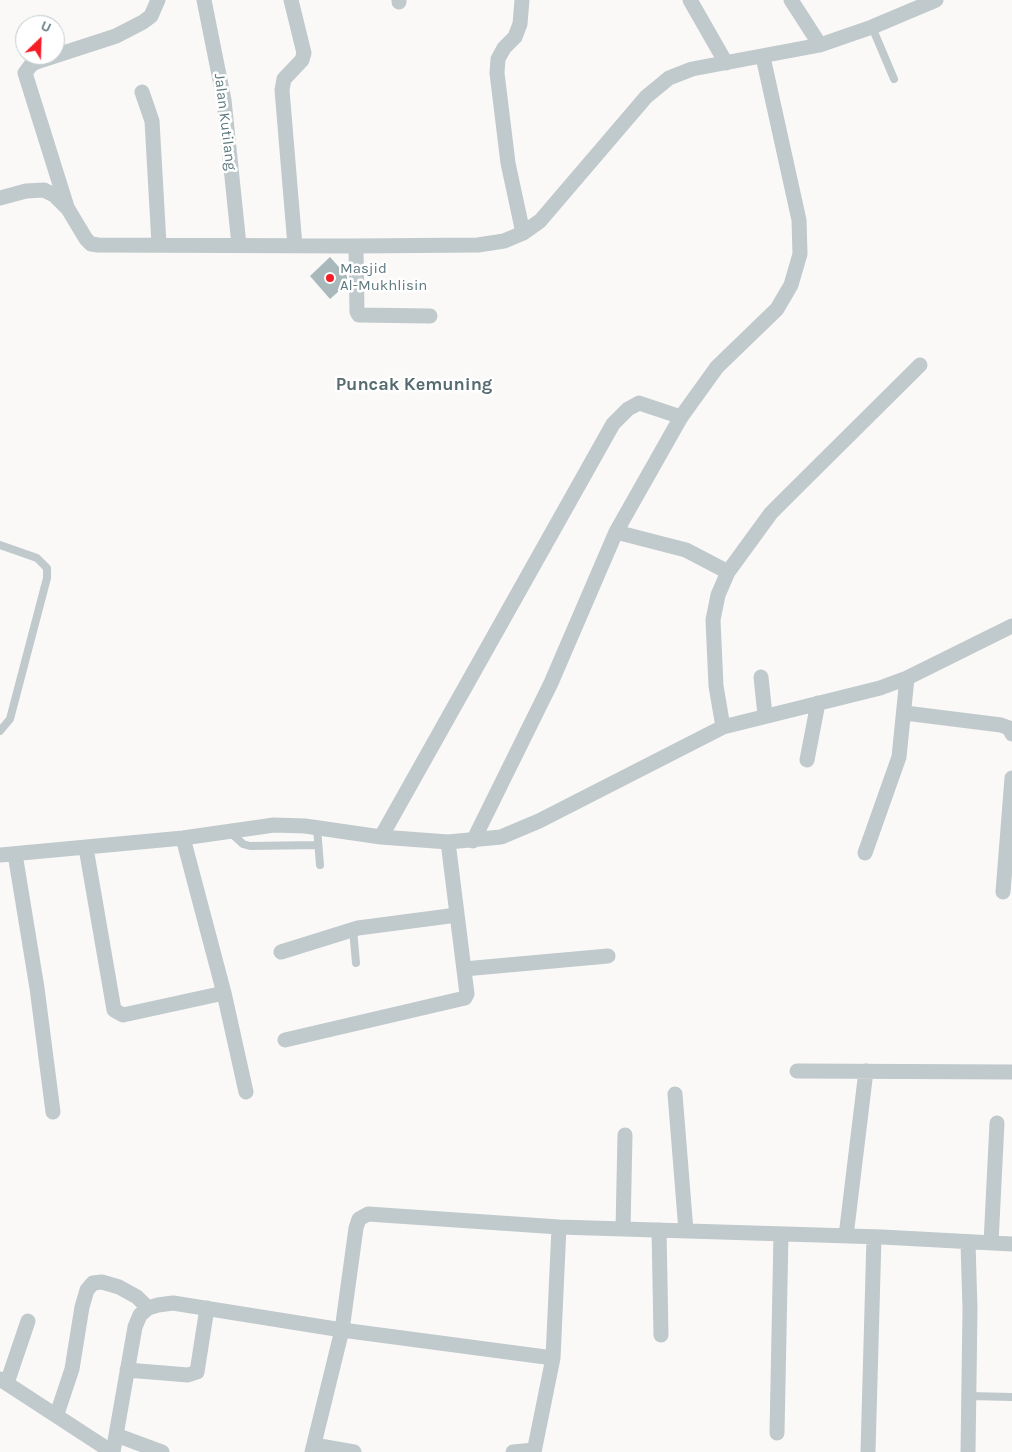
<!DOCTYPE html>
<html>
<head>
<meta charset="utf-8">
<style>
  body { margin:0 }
  #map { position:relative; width:1012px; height:1452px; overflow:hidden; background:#faf9f8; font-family:Karla,sans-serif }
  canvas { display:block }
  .north { position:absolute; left:15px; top:15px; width:50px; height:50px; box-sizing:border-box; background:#fff; border:1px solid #bfc9cc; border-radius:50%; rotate:24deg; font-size:14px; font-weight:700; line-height:20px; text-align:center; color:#5e7980 }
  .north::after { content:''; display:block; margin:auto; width:18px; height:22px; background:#f51c25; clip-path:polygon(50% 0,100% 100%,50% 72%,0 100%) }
</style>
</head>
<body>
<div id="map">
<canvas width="1012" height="1452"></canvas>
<div class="north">U</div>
</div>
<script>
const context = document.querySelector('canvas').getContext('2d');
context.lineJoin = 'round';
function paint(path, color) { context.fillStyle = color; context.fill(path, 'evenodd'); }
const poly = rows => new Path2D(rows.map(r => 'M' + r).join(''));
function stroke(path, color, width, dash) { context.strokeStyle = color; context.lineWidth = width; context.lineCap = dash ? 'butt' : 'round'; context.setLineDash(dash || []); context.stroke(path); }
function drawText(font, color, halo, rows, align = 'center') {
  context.font = font + ' Karla,sans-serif'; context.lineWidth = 5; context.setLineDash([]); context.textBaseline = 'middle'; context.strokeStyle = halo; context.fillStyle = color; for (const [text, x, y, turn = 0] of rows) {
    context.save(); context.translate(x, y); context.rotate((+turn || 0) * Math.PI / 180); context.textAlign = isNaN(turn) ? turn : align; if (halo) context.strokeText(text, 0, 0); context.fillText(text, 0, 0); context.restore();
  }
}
const building = poly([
  [330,257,347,276,347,284,330,299,310,276]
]);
const lane = poly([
  [872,27,894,79],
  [0,545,37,558,47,568,47,578,10,719,0,731],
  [317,828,320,865],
  [230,832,243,844,250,846,318,845],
  [353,929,356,963],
  [969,1396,1012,1397]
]);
const street = poly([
  [204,0,224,100,239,245],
  [291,0,304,53,302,60,284,79,282,90,295,246],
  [399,0,399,2],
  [522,0,520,24,515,37,504,48,498,59,497,73,508,163,523,233],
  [690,0,726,63],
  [791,0,820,45],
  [142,92,152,121,159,244],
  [0,198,26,191,44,190,54,195,68,209,86,239,91,244,98,245,356,246,478,245,504,241,523,233,540,221,646,97,669,78,692,69,820,45,872,27,936,0],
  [67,207,25,73,31,65,36,62,116,36,143,22,151,16,158,0],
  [356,246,357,312,359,315,430,316],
  [616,532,686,550,728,572],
  [761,677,765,715],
  [905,713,1001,725,1009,728,1012,734],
  [723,727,716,686,713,620,718,595,728,572,771,513,786,498,920,365],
  [807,760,818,703],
  [381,837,613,424,628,409,639,403,681,417],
  [183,838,224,993,246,1092],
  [473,841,551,683,616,532,681,417,717,367,777,309,791,285,800,254,799,220,763,57],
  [86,848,114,1010,123,1015,224,993],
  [865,853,899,757,907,678],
  [15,854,37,988,53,1112],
  [0,855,183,838,274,825,305,826,381,837,448,842,501,837,539,821,723,727,880,688,907,678,1012,626],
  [1003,892,1012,778],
  [281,952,358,928,457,915],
  [464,969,608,956],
  [285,1040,465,998,467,994,448,842],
  [797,1071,1012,1072],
  [675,1094,686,1231],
  [623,1229,625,1135],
  [659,1230,661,1335],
  [846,1236,866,1071],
  [991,1243,997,1123],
  [127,1370,188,1375,197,1372,207,1308],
  [0,1379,112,1452],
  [7,1383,28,1321],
  [57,1414,72,1369,82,1307,87,1290,93,1283,102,1282,119,1287,137,1297,148,1308],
  [777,1433,781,1234],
  [116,1435,162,1452],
  [314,1445,354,1452],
  [113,1452,135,1327,140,1315,148,1308,158,1305,173,1303,342,1330,553,1358],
  [312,1452,342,1330,356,1228,359,1219,368,1214,559,1227,882,1237,1012,1244],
  [513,1452,534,1450],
  [534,1452,553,1358,559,1227],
  [868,1452,874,1237],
  [968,1452,970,1309,968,1243]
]);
const markers = [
  [330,278,5,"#f51c25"]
];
const streetNames = [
  ["Jalan Kutilang",225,122,83]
];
const poiNames = [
  ["Masjid",340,269],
  ["Al-Mukhlisin",340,286]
];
const quarterNames = [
  ["Puncak Kemuning",414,385]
];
paint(building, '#a9b8bb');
stroke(lane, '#c0c9cb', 8);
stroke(street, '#c0c9cb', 15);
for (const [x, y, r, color] of markers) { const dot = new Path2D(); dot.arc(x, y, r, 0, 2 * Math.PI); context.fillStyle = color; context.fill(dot); stroke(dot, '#fff', 2); }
drawText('15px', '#5e7980', '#fff', streetNames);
drawText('15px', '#5e7980', '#fff', poiNames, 'left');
drawText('bold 18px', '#556b70', '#fff', quarterNames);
</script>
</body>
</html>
